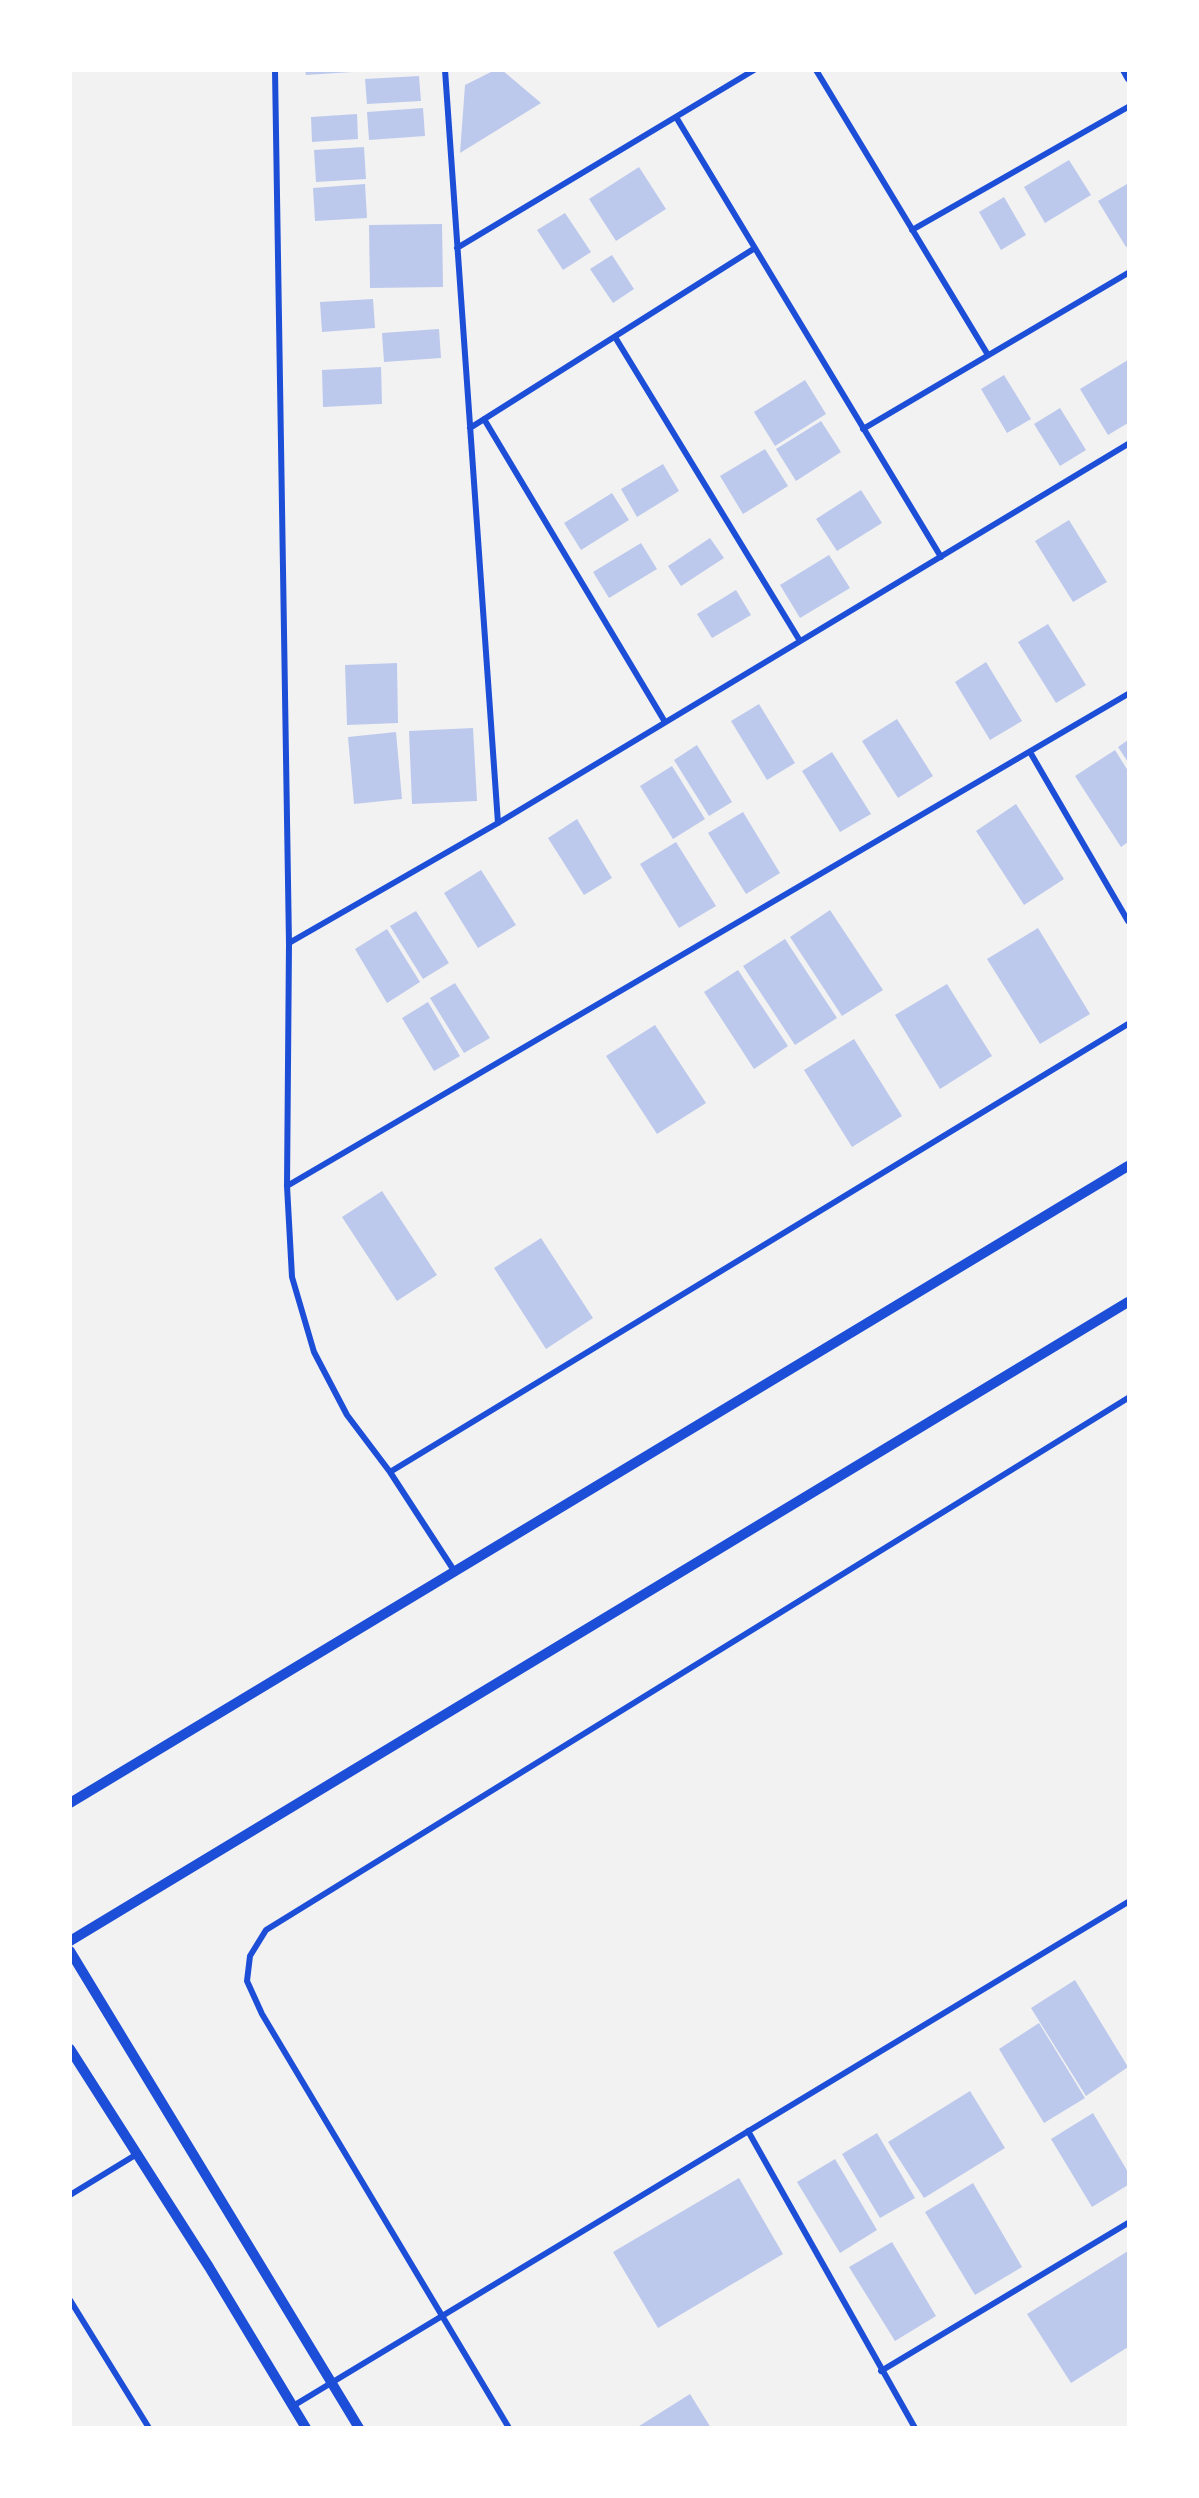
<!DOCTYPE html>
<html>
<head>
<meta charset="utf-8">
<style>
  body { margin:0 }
  #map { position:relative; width:1199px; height:2498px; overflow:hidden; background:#f2f2f2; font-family:"Golos Text",sans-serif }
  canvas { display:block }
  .frame { position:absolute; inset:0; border:72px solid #fff; pointer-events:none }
</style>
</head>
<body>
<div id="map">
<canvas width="1199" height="2498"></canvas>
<div class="frame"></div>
</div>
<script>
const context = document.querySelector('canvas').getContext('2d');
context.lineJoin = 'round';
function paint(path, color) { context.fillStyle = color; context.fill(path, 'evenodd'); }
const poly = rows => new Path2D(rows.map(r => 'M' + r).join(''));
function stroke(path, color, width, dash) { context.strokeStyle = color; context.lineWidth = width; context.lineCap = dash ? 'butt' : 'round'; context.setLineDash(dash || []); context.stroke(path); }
const building = poly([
  [305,70,352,70,352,72,306,75],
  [495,70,502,70,541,103,460,153,465,85],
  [419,76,421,101,367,104,365,79],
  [423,108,425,136,369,140,367,112],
  [357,114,358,139,312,142,311,117],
  [364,147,366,179,316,182,314,150],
  [1069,160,1091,195,1045,223,1024,187],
  [639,167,666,209,616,241,589,199],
  [365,184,367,218,315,221,313,188],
  [1127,184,1128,246,1126,247,1098,201],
  [1004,197,1026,235,1001,250,979,212],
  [565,213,591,252,563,270,537,230],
  [442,224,443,287,370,288,369,225],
  [612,255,634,289,613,303,590,269],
  [373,299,375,328,322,332,320,302],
  [439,329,441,358,384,362,382,333],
  [1128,360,1128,423,1108,435,1080,389],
  [381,367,382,404,323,407,322,370],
  [1004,375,1031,419,1007,433,981,389],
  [805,380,826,414,775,446,754,412],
  [1060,408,1086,450,1060,466,1034,424],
  [821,421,841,452,796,481,776,449],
  [765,449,788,486,743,514,720,476],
  [663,464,679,491,637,517,621,489],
  [861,490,882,523,837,551,816,519],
  [612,493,629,520,581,550,564,523],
  [1069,520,1107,582,1073,602,1035,541],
  [710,538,724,558,681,586,668,566],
  [641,543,657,569,609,598,593,572],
  [829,555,850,588,800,618,780,585],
  [736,590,751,615,712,638,697,614],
  [1048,624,1086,685,1056,703,1018,642],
  [986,662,1022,721,990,740,955,682],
  [397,663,398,723,347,725,345,665],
  [759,704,795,763,767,780,731,721],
  [897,719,933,776,898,798,862,741],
  [473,728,477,801,412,804,409,731],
  [396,732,402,799,354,804,348,737],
  [1128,740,1128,762,1118,747],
  [697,745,732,802,709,816,674,760],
  [1115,750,1128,771,1128,842,1121,847,1075,776],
  [832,752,871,814,840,832,802,771],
  [672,766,705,819,673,839,640,786],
  [1016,804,1064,879,1024,905,976,831],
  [743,812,780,873,746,894,708,833],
  [577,819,612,878,584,895,548,838],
  [676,842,716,906,679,928,640,864],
  [481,870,516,925,478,948,444,893],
  [830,910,883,990,842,1016,790,937],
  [416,911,449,963,423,979,390,926],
  [1038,928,1090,1014,1040,1044,987,959],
  [387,929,420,982,387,1003,355,949],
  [785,939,837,1018,795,1045,743,966],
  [738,970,788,1046,754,1069,704,992],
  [455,983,490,1038,464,1053,430,998],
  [947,984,992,1056,940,1089,895,1015],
  [428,1002,460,1056,434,1071,402,1018],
  [655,1025,706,1103,657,1134,606,1056],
  [854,1039,902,1116,852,1147,804,1070],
  [382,1191,437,1275,397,1301,342,1217],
  [541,1238,593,1318,546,1349,494,1268],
  [1075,1980,1128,2067,1086,2096,1031,2008],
  [1039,2023,1085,2098,1044,2123,999,2049],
  [970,2091,1005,2148,924,2198,888,2142],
  [1093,2113,1128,2172,1128,2185,1092,2207,1051,2139],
  [877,2133,915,2198,880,2218,842,2154],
  [835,2159,877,2230,840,2253,797,2182],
  [739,2178,783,2254,658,2328,613,2252],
  [973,2183,1022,2267,975,2295,925,2212],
  [892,2242,936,2316,895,2341,849,2267],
  [1128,2251,1128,2347,1071,2383,1027,2314],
  [690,2394,711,2428,636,2428]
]);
const minor = poly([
  [275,70,289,943,287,1186,292,1277,314,1352,347,1415,390,1472,455,1572],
  [445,70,498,823],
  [816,70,988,355],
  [1123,70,1128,79],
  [676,117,941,557],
  [912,230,1128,107],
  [457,248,754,70],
  [615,337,800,641],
  [484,419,665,722],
  [470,428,755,248],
  [863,429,1128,273],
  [1030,752,1128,921],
  [289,943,498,823,1128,444],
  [287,1186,1128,694],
  [390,1472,1128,1024],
  [748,2131,915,2428],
  [70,2195,137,2154],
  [70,2300,149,2428],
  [881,2371,1128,2223],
  [293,2406,1128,1902],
  [509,2428,262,2014,247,1981,250,1956,266,1930,1128,1398]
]);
const tertiary = poly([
  [70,1803,1128,1166],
  [70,1941,1128,1302],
  [70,1951,359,2428],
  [70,2049,209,2267,306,2428]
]);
paint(building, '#bdc9ec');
stroke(minor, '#1d4ed8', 6);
stroke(tertiary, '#1d4ed8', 10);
</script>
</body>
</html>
